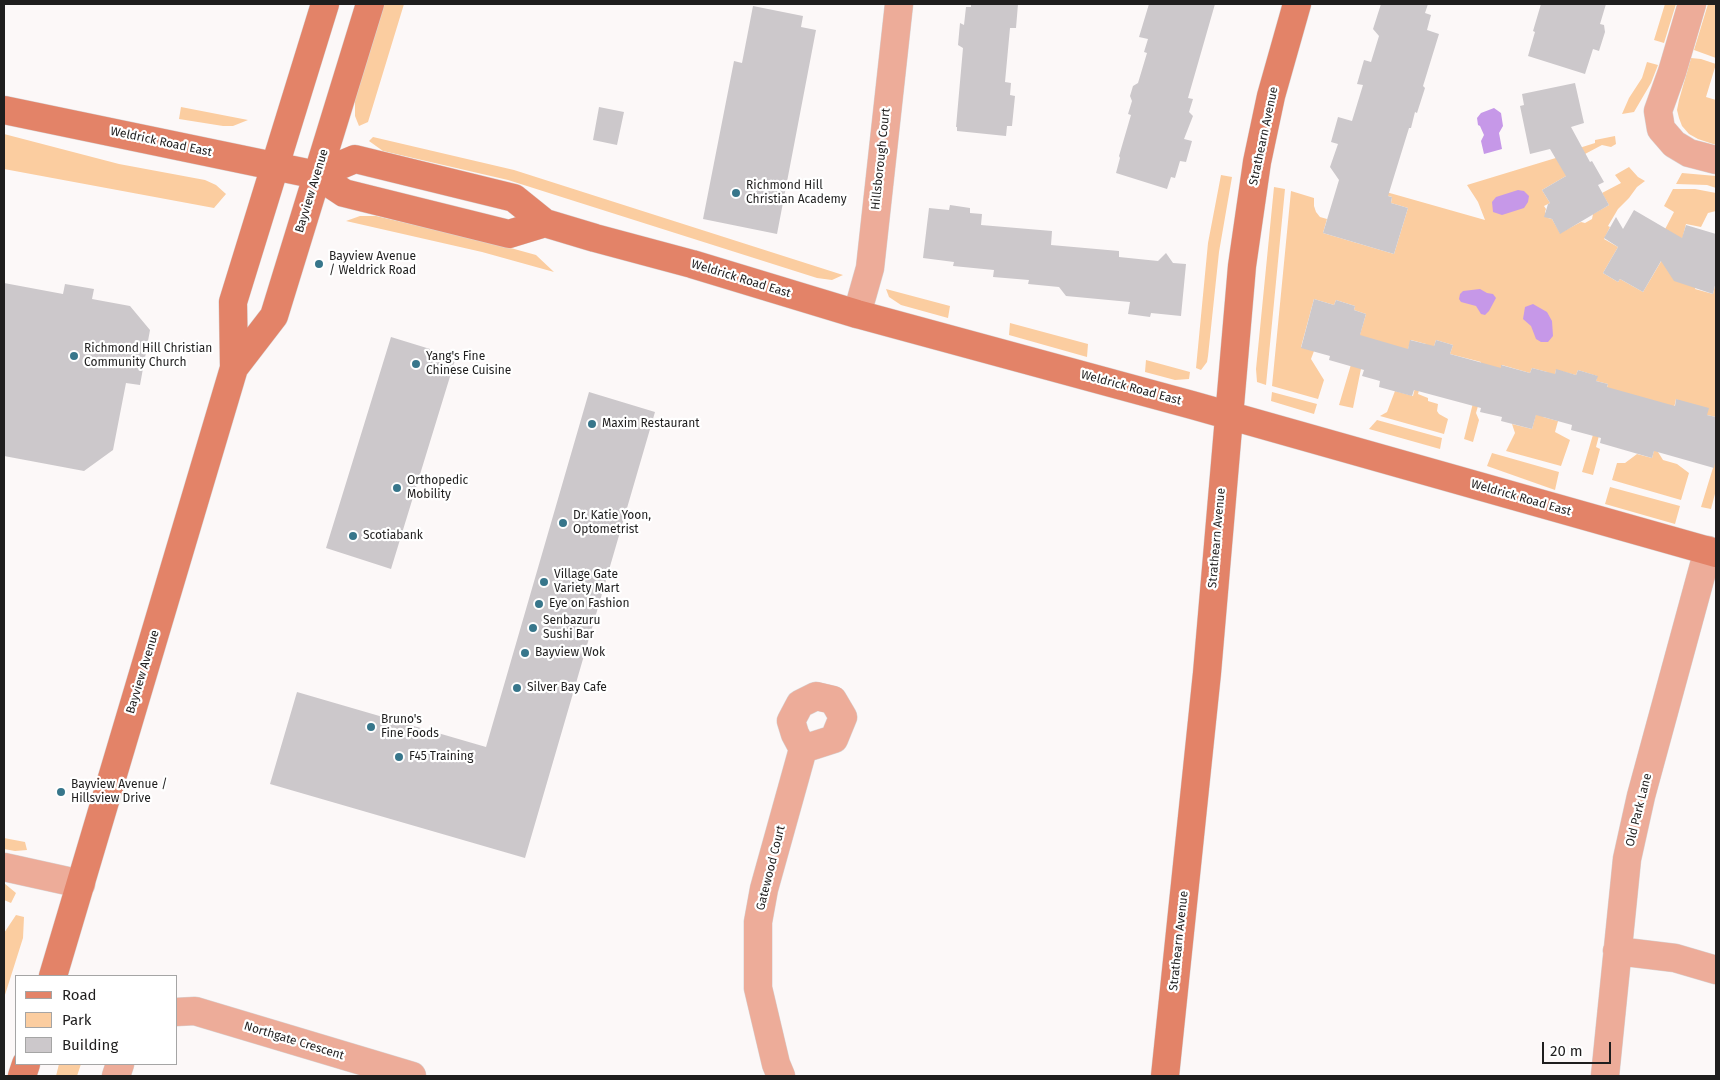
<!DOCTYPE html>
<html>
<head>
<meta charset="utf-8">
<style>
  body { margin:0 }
  #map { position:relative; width:1720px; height:1080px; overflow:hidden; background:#fcf8f8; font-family:"Fira Sans",sans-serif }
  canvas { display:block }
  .frame { position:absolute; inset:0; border:5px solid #1f1e1e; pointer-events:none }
  .legend { position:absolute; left:15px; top:975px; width:162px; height:90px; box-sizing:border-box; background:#fff; border:1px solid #a5a5a5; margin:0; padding:6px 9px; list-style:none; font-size:15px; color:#1f1e1e }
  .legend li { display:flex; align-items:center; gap:10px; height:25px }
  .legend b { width:25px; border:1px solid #a5a5a5 }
  .scale { position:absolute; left:1542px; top:1042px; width:69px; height:22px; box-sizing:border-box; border:2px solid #1f1e1e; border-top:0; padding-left:6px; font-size:15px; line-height:18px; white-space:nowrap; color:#1f1e1e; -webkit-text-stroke:4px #fff; paint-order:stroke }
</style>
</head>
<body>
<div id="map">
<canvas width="1720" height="1080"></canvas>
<div class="frame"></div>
<ul class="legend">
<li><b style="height:6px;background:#e38368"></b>Road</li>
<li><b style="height:14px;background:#fbcda0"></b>Park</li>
<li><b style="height:14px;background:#ccc8cb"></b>Building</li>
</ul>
<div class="scale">20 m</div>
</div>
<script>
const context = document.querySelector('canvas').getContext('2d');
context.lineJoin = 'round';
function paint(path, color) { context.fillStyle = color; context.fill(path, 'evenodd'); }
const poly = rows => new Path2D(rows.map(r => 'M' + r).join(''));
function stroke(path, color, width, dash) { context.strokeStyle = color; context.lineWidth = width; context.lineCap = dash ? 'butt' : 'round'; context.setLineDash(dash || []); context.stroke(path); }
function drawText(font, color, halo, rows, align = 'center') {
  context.font = font + ' "Fira Sans",sans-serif'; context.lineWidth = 4.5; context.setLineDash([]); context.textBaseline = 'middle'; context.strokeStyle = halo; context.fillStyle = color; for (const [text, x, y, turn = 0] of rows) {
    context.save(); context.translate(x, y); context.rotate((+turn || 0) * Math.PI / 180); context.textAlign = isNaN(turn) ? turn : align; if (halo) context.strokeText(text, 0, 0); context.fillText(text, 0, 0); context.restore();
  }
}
const green = poly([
  [382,4,404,4,368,122,359,126,355,116,355,93],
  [1665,4,1676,4,1664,43,1654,40],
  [1708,4,1716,4,1716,58,1694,50],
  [1691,58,1701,59,1716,64,1706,97,1716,100,1716,145,1698,139,1689,134,1682,126,1679,118,1677,110,1679,100],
  [1647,62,1658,65,1651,83,1634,112,1622,114,1629,98,1642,78],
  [181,107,248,120,233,126,223,126,179,119],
  [4,134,119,164,205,180,216,185,226,194,214,208,4,169],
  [1615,136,1616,144,1611,147,1602,145,1585,154,1566,176,1542,190,1550,203,1544,206,1546,209,1545,212,1548,218,1552,219,1560,233,1581,222,1585,223,1592,219,1593,214,1609,205,1602,193,1621,183,1615,175,1629,167,1638,177,1645,181,1637,187,1629,198,1618,209,1608,226,1610,227,1604,239,1618,247,1603,273,1618,282,1620,279,1643,292,1673,241,1662,235,1674,212,1664,206,1673,189,1695,189,1716,193,1716,211,1708,213,1701,227,1686,224,1682,240,1697,283,1695,289,1713,294,1716,281,1716,417,1707,415,1676,399,1674,408,1671,407,1658,452,1663,460,1677,464,1689,473,1681,500,1612,480,1617,463,1625,463,1637,454,1652,458,1666,405,1609,398,1596,447,1600,449,1593,475,1582,472,1608,384,1596,381,1597,376,1578,370,1576,375,1556,370,1543,417,1558,421,1555,432,1570,440,1561,466,1506,451,1515,433,1512,424,1532,429,1547,372,1532,368,1530,373,1502,365,1498,378,1477,375,1481,362,1450,354,1453,345,1436,340,1433,349,1430,348,1418,394,1428,398,1428,401,1438,404,1437,411,1439,414,1448,419,1444,434,1380,416,1387,412,1395,391,1413,396,1426,344,1411,340,1408,349,1364,354,1353,408,1339,405,1366,314,1354,310,1355,306,1336,300,1334,305,1314,299,1301,347,1314,351,1311,359,1324,380,1318,399,1272,386,1291,191,1314,198,1314,206,1316,212,1320,217,1327,219,1323,233,1394,254,1408,208,1391,203,1392,197,1358,186,1358,184,1485,220,1478,202,1467,185,1559,157,1573,150,1595,143,1595,140],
  [373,137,514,170,843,275,832,280,817,278,508,180,383,151,369,141],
  [1682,173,1716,176,1716,188,1707,185,1676,184],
  [1221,175,1232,177,1219,252,1208,356,1207,362,1201,370,1196,368,1208,243],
  [1274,187,1285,189,1266,385,1257,382,1256,369],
  [360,216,376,216,489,242,536,255,554,272,482,252,346,221],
  [886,289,950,306,948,318,901,305,889,297],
  [1010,323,1088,344,1087,357,1009,335],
  [1146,360,1190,372,1189,379,1175,380,1145,372],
  [1272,392,1317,404,1314,414,1271,401],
  [1480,399,1476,413,1479,420,1473,442,1464,439,1473,403],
  [1377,420,1442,438,1440,449,1369,429],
  [1492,453,1559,472,1555,490,1487,466],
  [1716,458,1716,490,1711,509,1701,507],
  [1610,487,1680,506,1675,524,1605,504],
  [4,838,25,842,27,850,15,851,4,849],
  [4,883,16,893,11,903,4,900],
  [16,915,24,917,23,938,4,998,4,933],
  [59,1064,81,1064,77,1076,56,1076]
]);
const water = poly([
  [1494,108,1501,113,1503,126,1499,133,1502,149,1484,154,1481,141,1484,135,1480,126,1478,125,1477,118,1481,113],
  [1518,190,1524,191,1529,196,1528,202,1524,208,1502,215,1493,212,1492,202,1496,197],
  [1480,289,1487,293,1493,294,1496,298,1489,311,1485,315,1481,314,1476,306,1461,302,1459,299,1460,294,1463,291],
  [1533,304,1547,312,1552,321,1553,336,1548,342,1541,342,1536,339,1531,326,1523,319,1525,307]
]);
const building = poly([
  [971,4,1018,4,1016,28,1010,28,1005,82,1011,83,1010,95,1015,96,1012,126,1007,126,1006,136,957,131,957,127,956,127,963,48,958,45,960,23,964,25,966,7,971,7],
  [1149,4,1215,4,1188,98,1193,99,1189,112,1193,116,1184,139,1192,141,1186,162,1180,161,1175,178,1171,177,1167,189,1116,173,1120,158,1119,156,1131,115,1128,114,1132,101,1130,96,1133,86,1138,83,1147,53,1144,52,1148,39,1139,37],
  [1381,4,1428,4,1425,13,1431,15,1427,30,1439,34,1423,86,1425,88,1417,113,1415,112,1411,128,1409,128,1388,196,1392,197,1391,203,1408,208,1394,254,1323,233,1339,180,1330,167,1338,144,1331,142,1338,117,1352,121,1363,85,1357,84,1364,60,1371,62,1379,36,1373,29],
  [1541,4,1606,4,1600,24,1604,25,1605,32,1599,51,1593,49,1585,74,1528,56,1535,32,1533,31],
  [753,6,803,16,801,27,816,30,777,234,703,219,734,61,742,63],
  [1575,83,1584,123,1571,127,1590,162,1592,161,1604,182,1598,185,1609,205,1560,234,1552,219,1544,217,1548,204,1550,203,1542,190,1566,176,1550,149,1530,154,1520,106,1524,105,1522,94],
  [599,107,624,112,617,145,593,140],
  [950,205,970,208,970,213,982,214,981,225,1052,231,1051,245,1119,251,1119,257,1158,261,1166,253,1173,263,1186,264,1181,316,1151,313,1150,317,1128,314,1130,302,1066,296,1059,287,1028,284,1029,280,993,277,994,270,953,266,954,262,923,258,929,208,949,210],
  [1634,210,1682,238,1686,225,1716,234,1716,281,1713,294,1674,281,1661,261,1643,292,1620,279,1618,282,1603,273,1618,247,1604,238,1616,217,1623,229],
  [4,283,63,294,65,284,94,289,92,299,130,306,150,330,140,385,126,383,113,450,84,471,4,456],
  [1314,299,1334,305,1336,300,1355,306,1354,310,1366,314,1360,335,1408,349,1410,340,1434,346,1436,340,1453,345,1450,354,1501,368,1501,365,1530,373,1532,368,1555,374,1556,369,1576,375,1578,370,1598,376,1596,381,1608,384,1607,387,1675,406,1676,399,1709,408,1707,415,1716,417,1716,458,1714,468,1654,451,1652,458,1600,443,1601,438,1571,430,1572,425,1536,415,1532,429,1501,421,1502,417,1480,412,1481,408,1414,390,1412,396,1379,387,1380,381,1362,376,1364,370,1329,360,1330,356,1301,348],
  [391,337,456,357,391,569,326,548],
  [589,392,655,412,525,858,270,784,297,692,486,747]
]);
const street = poly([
  [1692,4,1672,72,1658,111,1661,129,1674,144,1689,153,1716,160],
  [857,314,870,268,899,4],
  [4,867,81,884],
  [1617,951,1675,958,1716,970],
  [176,1012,195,1011,412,1076],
  [116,1076,120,1064],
  [781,1076,776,1064,758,988,758,922,764,889,803,749,795,734,791,721,800,704,816,696,833,700,843,717,834,739,803,749],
  [1605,1076,1627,859,1641,796,1708,550]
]);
const secondary = poly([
  [4,110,317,175,344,193,509,234,545,223],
  [317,175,355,159,514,198,545,223,595,238,692,264,857,314,1192,405,1716,553],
  [234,368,274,316,370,4],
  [53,976,234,368,233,302,325,4],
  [22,1076,26,1064],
  [1165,1076,1207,673,1242,266,1257,162,1271,96,1297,4]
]);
const markers = [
  [736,193,5,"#37768b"],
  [319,264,5,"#37768b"],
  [74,356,5,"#37768b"],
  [416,364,5,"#37768b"],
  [592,424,5,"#37768b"],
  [397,488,5,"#37768b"],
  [563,523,5,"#37768b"],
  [353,536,5,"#37768b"],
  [544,582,5,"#37768b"],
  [539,604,5,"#37768b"],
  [533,628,5,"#37768b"],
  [525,653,5,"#37768b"],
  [517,688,5,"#37768b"],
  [371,727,5,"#37768b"],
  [399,757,5,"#37768b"],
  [61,792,5,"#37768b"]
];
const streetNames = [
  ["Strathearn Avenue",1264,136,-78],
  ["Weldrick Road East",161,142,12],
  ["Hillsborough Court",881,159,-84],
  ["Bayview Avenue",312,191,-73],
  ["Weldrick Road East",741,279,17],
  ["Weldrick Road East",1131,388,15],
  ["Weldrick Road East",1521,498,16],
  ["Strathearn Avenue",1217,538,-85],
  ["Bayview Avenue",143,672,-73],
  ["Old Park Lane",1639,810,-76],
  ["Gatewood Court",771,868,-76],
  ["Strathearn Avenue",1179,941,-84],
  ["Northgate Crescent",294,1041,17]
];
const poiNames = [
  ["Richmond Hill",746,186],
  ["Christian Academy",746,200],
  ["Bayview Avenue",329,257],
  ["/ Weldrick Road",329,271],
  ["Richmond Hill Christian",84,349],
  ["Community Church",84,363],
  ["Yang's Fine",426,357],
  ["Chinese Cuisine",426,371],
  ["Maxim Restaurant",602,424],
  ["Orthopedic",407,481],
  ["Mobility",407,495],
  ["Dr. Katie Yoon,",573,516],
  ["Optometrist",573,530],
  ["Scotiabank",363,536],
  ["Village Gate",554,575],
  ["Variety Mart",554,589],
  ["Eye on Fashion",549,604],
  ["Senbazuru",543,621],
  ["Sushi Bar",543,635],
  ["Bayview Wok",535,653],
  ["Silver Bay Cafe",527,688],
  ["Bruno's",381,720],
  ["Fine Foods",381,734],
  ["F45 Training",409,757],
  ["Bayview Avenue /",71,785],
  ["Hillsview Drive",71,799]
];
paint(green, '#fbcda0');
paint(water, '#c698e8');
paint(building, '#ccc8cb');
stroke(street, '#d9d5d5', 29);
stroke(secondary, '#d9d5d5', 29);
stroke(street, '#edac99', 28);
stroke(secondary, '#e38368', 28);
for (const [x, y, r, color] of markers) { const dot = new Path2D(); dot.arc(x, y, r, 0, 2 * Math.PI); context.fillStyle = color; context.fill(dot); stroke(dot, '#fff', 2); }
drawText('12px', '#1f1e1e', '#fff', streetNames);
drawText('12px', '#1f1e1e', '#fff', poiNames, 'left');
</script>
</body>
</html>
